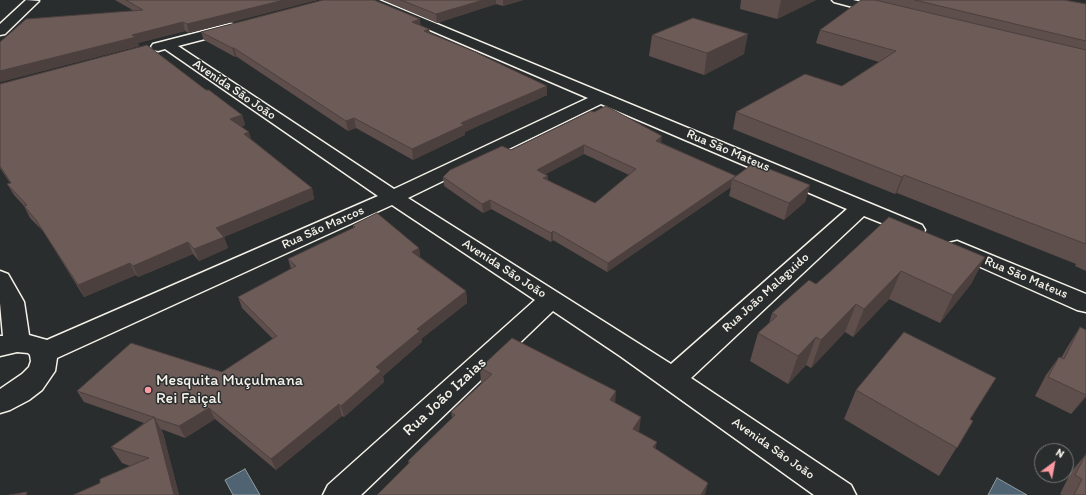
<!DOCTYPE html>
<html>
<head>
<meta charset="utf-8">
<style>
  body { margin:0 }
  #map { position:relative; width:1086px; height:495px; overflow:hidden; background:#2a2d2e; font-family:Itim,sans-serif }
  canvas { display:block }
  .north { position:absolute; left:1034px; top:443px; width:40px; height:40px; box-sizing:border-box; background:#2a2d2e; border:1px solid #7b7b78; border-radius:50%; rotate:32deg; font-size:11px; font-weight:700; line-height:16px; text-align:center; color:#f4f1e8 }
  .north::after { content:''; display:block; margin:auto; width:14px; height:18px; background:#ff9aa2; clip-path:polygon(50% 0,100% 100%,50% 72%,0 100%) }
</style>
</head>
<body>
<div id="map">
<canvas width="1086" height="495"></canvas>
<div class="north">N</div>
</div>
<script>
const context = document.querySelector('canvas').getContext('2d');
context.lineJoin = 'round';
function paint(path, color) { context.fillStyle = color; context.fill(path, 'evenodd'); }
const poly = rows => new Path2D(rows.map(r => 'M' + r).join(''));
function stroke(path, color, width, dash) { context.strokeStyle = color; context.lineWidth = width; context.lineCap = dash ? 'butt' : 'round'; context.setLineDash(dash || []); context.stroke(path); }
function drawText(font, color, halo, rows, align = 'center') {
  context.font = font + ' Itim,sans-serif'; context.lineWidth = 3; context.setLineDash([]); context.textBaseline = 'middle'; context.strokeStyle = halo; context.fillStyle = color; for (const [text, x, y, turn = 0] of rows) {
    context.save(); context.translate(x, y); context.rotate((+turn || 0) * Math.PI / 180); context.textAlign = isNaN(turn) ? turn : align; if (halo) context.strokeText(text, 0, 0); context.fillText(text, 0, 0); context.restore();
  }
}
const water = poly([
  [245,469,260,495,233,495,225,480,245,469],
  [997,478,1027,495,988,495,997,478]
]);
const minor = poly([
  [26,0,39,1,5,34,0,35,0,24,26,0],
  [363,0,379,0,922,225,925,230,922,235,914,236,864,216,691,378,851,485,856,495,814,495,620,356,553,311,361,495,323,495,328,485,535,300,392,205,57,358,55,371,42,390,29,400,10,410,0,413,0,389,22,374,29,367,31,361,30,355,28,353,17,352,0,356,0,336,3,336,0,303,0,271,8,274,24,302,29,335,47,340,378,196,165,49,158,51,153,50,151,47,153,44,231,24,236,25,237,28,236,31,178,46,394,189,588,98,365,2,363,0],
  [601,104,847,209,671,364,408,198,601,104],
  [1058,0,1086,0,1086,8,1060,2,1058,0],
  [957,241,1086,294,1086,312,1077,310,949,253,946,248,949,243,957,241]
]);
const major = poly([
  [832,0,853,0,887,8,889,11,887,14,883,15,834,2,832,0]
]);
const wall = poly([
  [115,0,317,0,189,33,185,31,138,43,139,46,0,82,134,11],
  [383,0,523,0,503,6,496,4,437,23],
  [741,0,816,0,777,19,740,9],
  [861,0,1064,0,1086,4,1086,271,1075,266,1076,264,897,193,895,194,733,129,736,112,842,86,879,62,816,43,820,30],
  [420,19,420,25,429,29,430,33,478,54,547,95,465,132,465,135,413,160,356,128,348,131,237,57,235,57,204,40,201,32],
  [652,35,744,54,704,75,649,56],
  [0,84,206,90,242,115,245,125,241,127,251,139,312,188,314,199,224,237,228,248,199,261,193,254,138,277,136,275,84,297,43,231,30,218,24,206,14,195,7,184,10,183,0,168],
  [591,111,662,143,736,176,810,185,805,202,784,220,729,196,731,187,607,272,553,240,551,242,491,209,483,213,444,186,443,177,511,150],
  [584,154,629,175,595,203,548,181,545,174],
  [353,225,419,248,420,257,466,291,467,303,421,339,422,342,383,376,384,382,344,417,342,416,276,470,215,419,185,438,161,429,163,433,179,495,73,495,100,483,130,466,122,463,111,447,144,423,84,402,77,391,222,372,273,339,242,308,238,297,291,269,288,259,353,228],
  [985,257,971,284,940,323,889,299,853,337,845,332,811,368,806,365,788,384,750,361,758,333,769,323,772,313,816,284],
  [1080,327,1086,330,1086,397,1071,414,1035,396,1046,375,1059,357,1061,358,1068,346],
  [480,368,616,391,408,463,408,461,452,418,451,412,482,383,481,383],
  [996,378,970,420,973,421,939,476,844,419,856,390],
  [1086,454,1086,495,1062,495,1060,494,1071,472]
]);
const shadedWall = poly([
  [284,0,317,0,189,33,187,24],
  [483,0,496,0,496,4,437,23,436,14],
  [503,0,523,0,503,6],
  [781,0,816,0,777,19],
  [420,19,421,28,412,22],
  [183,22,185,31,138,43,139,46,0,82,0,71,132,35],
  [429,29,430,38,424,31],
  [748,34,744,54,704,75,707,53],
  [232,48,234,48,237,57,235,57],
  [547,86,547,95,465,132,465,135,413,160,412,149,461,123],
  [242,115,245,125,233,129,230,119],
  [354,118,356,128,348,131,346,121],
  [249,132,252,142,244,134],
  [662,136,661,144,656,141],
  [584,145,584,154,537,179,537,170],
  [904,175,897,193,895,194,902,177],
  [548,176,548,185,543,178],
  [736,176,732,179,731,187,607,272,608,263],
  [810,185,805,202,784,220,789,203],
  [312,188,314,199,224,237,228,248,199,261,194,249,216,228],
  [490,200,491,209,483,213,482,204],
  [553,231,553,240,551,242,551,233],
  [188,242,193,254,138,277,133,266],
  [419,248,420,259,412,252],
  [985,257,971,284,940,323,953,295],
  [130,263,136,275,84,297,78,285],
  [901,271,889,299,853,337,864,309],
  [466,291,467,303,421,339,422,342,383,376,384,382,344,417,341,406,376,367,417,329],
  [856,304,845,332,811,368,821,340],
  [816,337,806,365,788,384,798,356],
  [616,391,615,406,610,400],
  [1086,395,1086,397,1071,414],
  [339,404,342,416,276,470,271,459],
  [209,408,215,419,185,438,179,426],
  [154,417,163,433,179,495,174,495],
  [641,417,639,432,633,429],
  [657,442,654,456,653,447],
  [708,483,705,495,701,495]
]);
const building = poly([
  [126,0,284,0,187,24,183,22,132,35,136,37,0,71,0,42,26,19,143,10,126,0],
  [323,0,374,0,420,19,412,22,429,29,424,31,478,53,477,53,547,86,461,123,464,125,412,149,354,118,346,121,234,48,232,48,201,32,323,0],
  [401,0,483,0,436,14,401,0],
  [861,0,875,0,1086,50,1086,244,904,175,902,177,736,112,805,74,842,86,896,51,820,30,861,0],
  [915,0,1064,0,1086,4,1086,41,915,0],
  [693,18,748,34,707,53,652,35,693,18],
  [147,45,206,90,209,90,242,115,230,119,249,132,244,134,312,188,216,228,224,237,194,249,188,242,133,266,130,263,78,285,36,220,24,206,27,205,7,184,11,183,0,166,0,84,147,45],
  [606,106,662,136,656,141,736,176,608,263,553,231,551,233,490,200,482,204,443,177,450,170,502,146,511,150,591,111,594,112,606,106],
  [584,145,636,169,595,203,543,178,548,176,537,170,584,145],
  [754,163,810,185,789,203,732,179,754,163],
  [377,213,419,248,412,252,466,291,417,329,420,331,376,367,381,371,341,406,339,404,271,459,209,408,179,426,154,418,154,417,153,417,77,391,131,343,222,372,277,336,238,297,296,266,288,259,355,227,353,225,377,213],
  [889,217,985,257,953,295,901,271,864,309,856,304,821,340,816,337,798,356,758,333,777,316,772,313,809,280,816,284,832,270,889,217],
  [1080,327,1086,330,1086,395,1048,377,1059,357,1064,359,1080,327],
  [904,332,996,378,970,419,973,421,957,448,856,390,904,332],
  [512,338,616,391,610,400,641,417,633,429,657,442,653,447,708,483,701,495,377,495,410,462,408,461,455,415,451,412,492,374,480,368,512,338],
  [154,417,174,495,73,495,100,483,100,479,149,458,111,447,154,417],
  [1086,454,1086,495,1074,495,1082,479,1075,475,1086,454],
  [27,492,26,495,9,495,27,492]
]);
const markers = [
  [148,390,4,"#ff9aa2"]
];
const streetNames = [
  ["Avenida São João",234,90,34],
  ["Rua São Mateus",728,151,23],
  ["Rua São Marcos",323,228,-24],
  ["Avenida São João",504,269,33],
  ["Rua São Mateus",1026,278,23],
  ["Rua João Malaguido",766,293,-42],
  ["Avenida São João",773,449,35]
];
const nearPoinames = [
  ["Mesquita Muçulmana",156,381],
  ["Rei Faiçal",156,399]
];
const nearStreetnames = [
  ["Rua João Izaias",445,397,-43]
];
paint(water, '#4f6372');
stroke(water, '#919ca1', 1);
stroke(minor, '#f4f1e8', 3);
stroke(major, '#f4f1e8', 3);
paint(minor, '#2a2d2e');
paint(major, '#2a2d2e');
paint(wall, '#5e4e4c');
paint(shadedWall, '#4c403e');
paint(building, '#6d5b58');
stroke(building, '#4c403e', 1);
for (const [x, y, r, color] of markers) { const dot = new Path2D(); dot.arc(x, y, r, 0, 2 * Math.PI); context.fillStyle = color; context.fill(dot); stroke(dot, '#2a2d2e', 1.5); }
drawText('13px', '#f4f1e8', '#2a2d2e', streetNames);
drawText('16px', '#f4f1e8', '#2a2d2e', nearPoinames, 'left');
drawText('16px', '#f4f1e8', '#2a2d2e', nearStreetnames);
</script>
</body>
</html>
